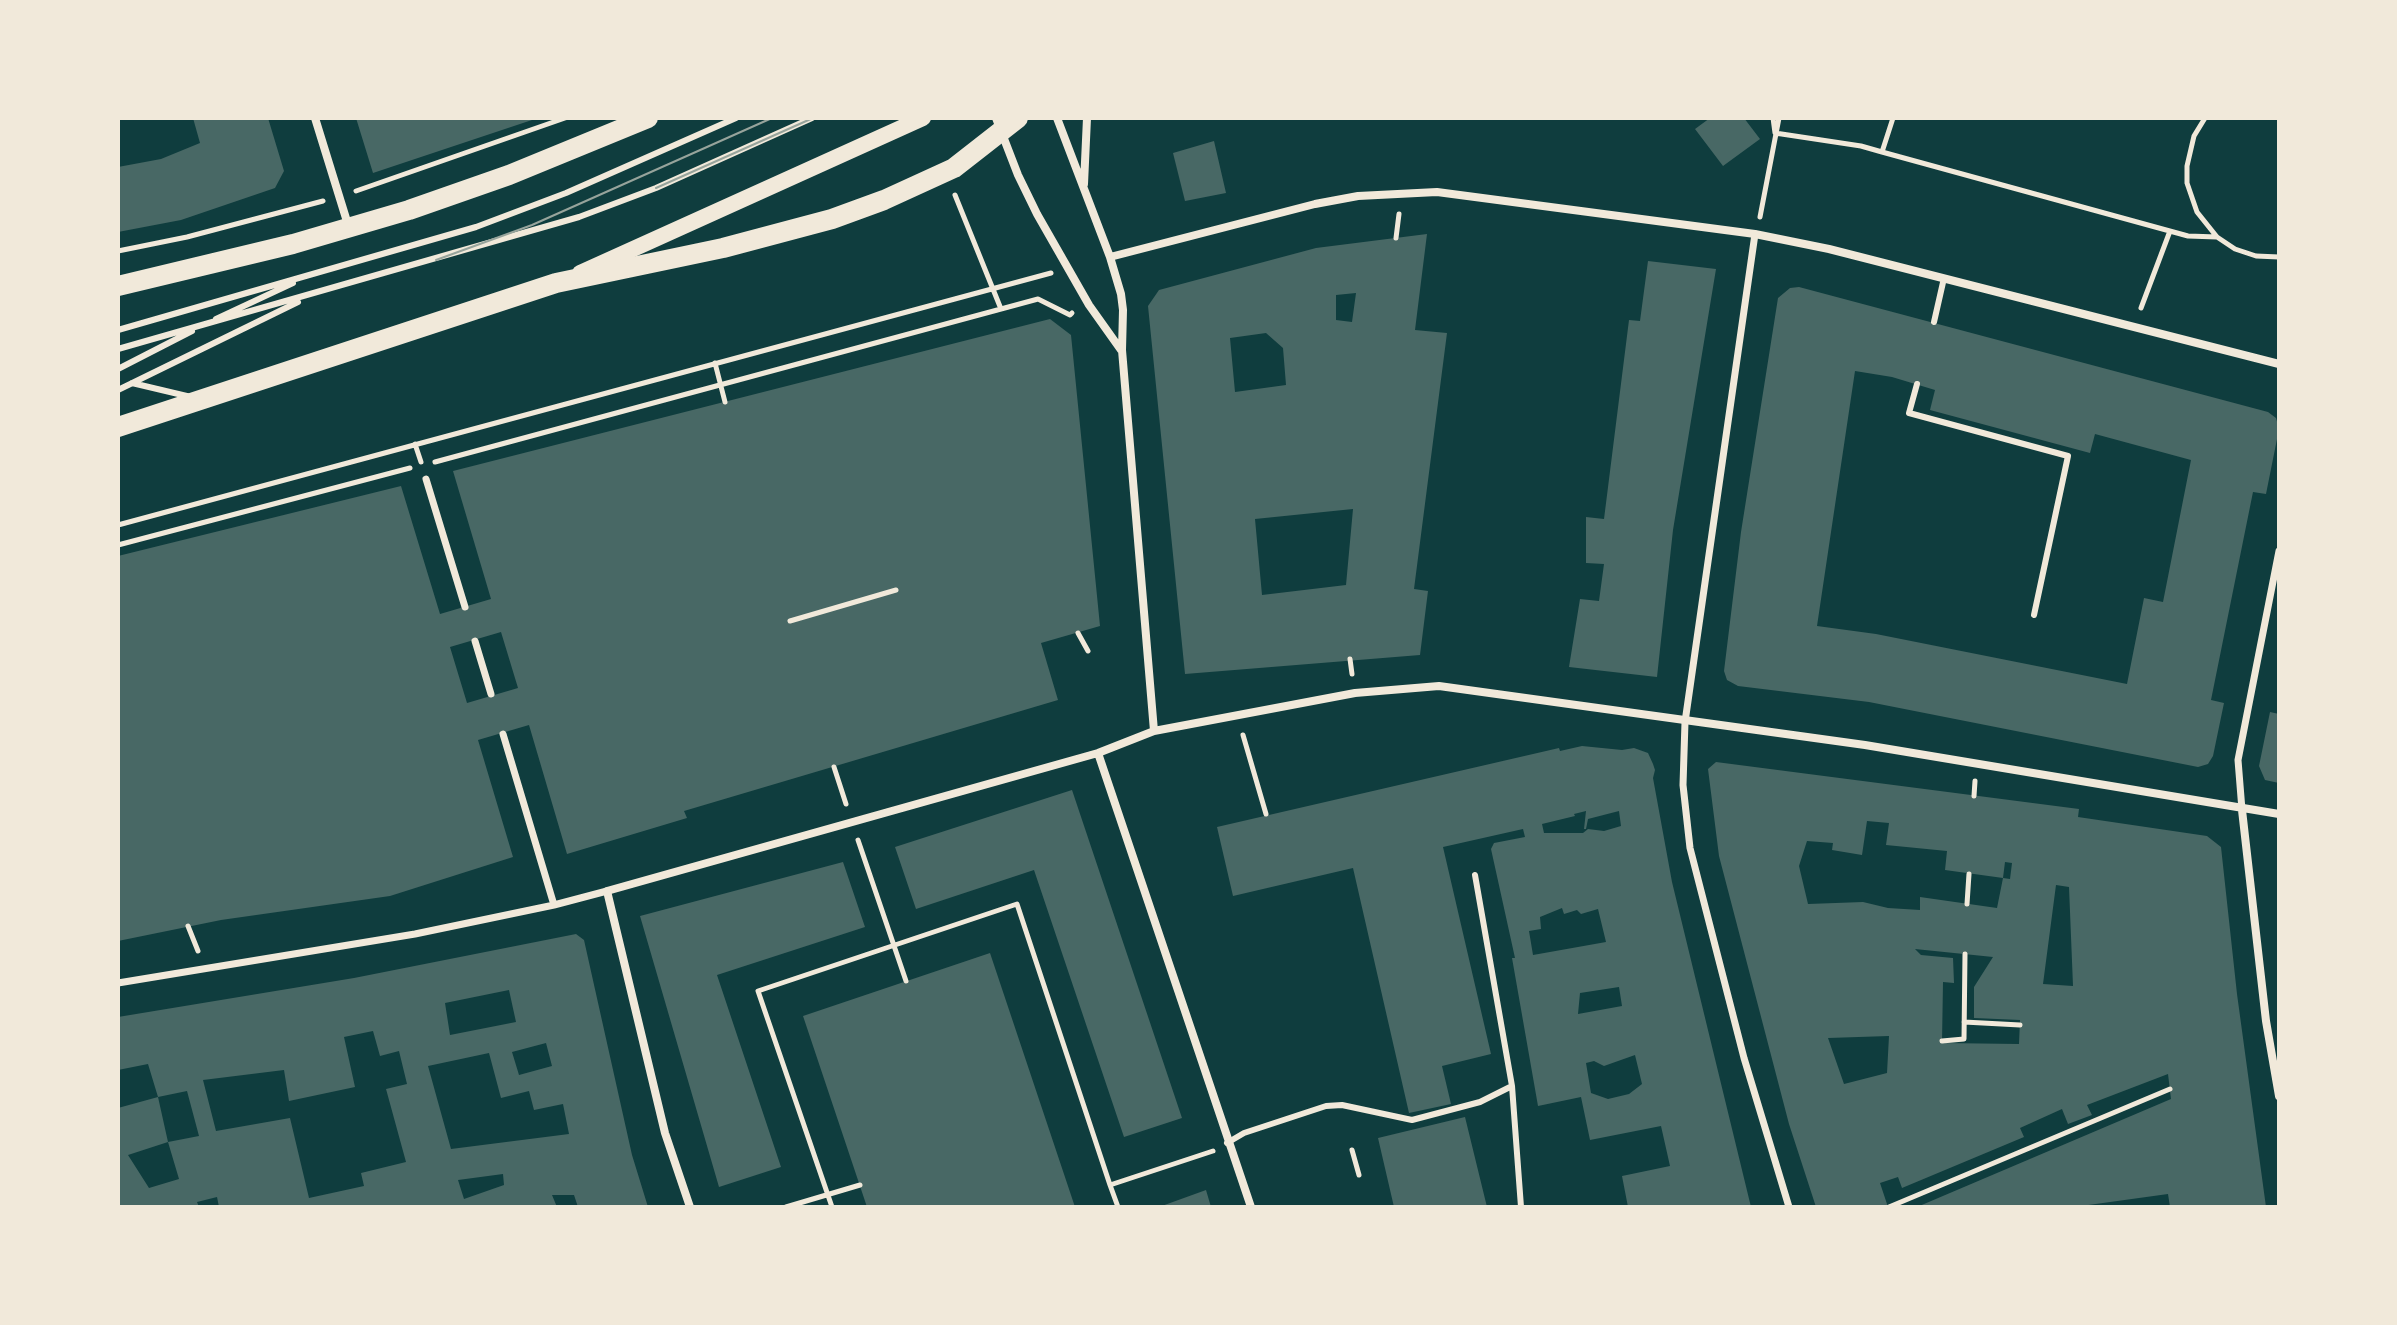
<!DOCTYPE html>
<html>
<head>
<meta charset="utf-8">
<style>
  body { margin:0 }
  #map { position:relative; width:2397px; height:1325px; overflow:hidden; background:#0f3d3e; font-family:"Roboto Serif",serif }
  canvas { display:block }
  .frame { position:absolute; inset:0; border:120px solid #f1e9da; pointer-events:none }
</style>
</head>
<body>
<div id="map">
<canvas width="2397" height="1325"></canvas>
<div class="frame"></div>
</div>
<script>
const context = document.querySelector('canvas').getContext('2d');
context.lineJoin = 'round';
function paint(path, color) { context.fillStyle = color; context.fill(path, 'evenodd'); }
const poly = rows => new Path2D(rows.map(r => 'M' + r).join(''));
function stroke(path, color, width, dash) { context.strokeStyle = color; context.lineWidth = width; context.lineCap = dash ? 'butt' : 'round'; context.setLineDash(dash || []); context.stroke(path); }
const building = poly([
  [193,118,268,118,284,171,275,188,181,220,118,232,118,167,161,159,200,143],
  [356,118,535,118,535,119,373,173],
  [1710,118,1744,118,1760,139,1723,166,1695,129],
  [1214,141,1226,193,1185,201,1173,153],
  [1427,234,1415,330,1447,333,1414,589,1428,591,1420,655,1185,674,1148,306,1159,290,1316,248],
  [1356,293,1352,322,1336,320,1336,295],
  [1266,333,1283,348,1286,385,1235,392,1230,338],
  [1353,509,1346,585,1262,595,1255,519],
  [1648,261,1716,269,1673,530,1657,677,1569,667,1580,599,1599,601,1604,564,1586,563,1586,517,1604,519,1629,320,1640,321],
  [1799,287,2268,412,2276,418,2279,429,2266,494,2253,492,2211,700,2224,703,2213,756,2208,764,2198,767,1869,702,1738,686,1727,680,1724,671,1741,532,1778,298,1790,288],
  [1855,371,1892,377,1935,390,1930,410,2090,453,2095,434,2191,460,2163,602,2144,598,2127,684,1876,634,1817,626],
  [1050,319,1071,335,1100,626,1041,643,1058,700,684,811,687,818,567,854,529,725,478,740,513,857,390,896,221,920,118,941,118,556,401,486,440,614,491,599,453,471],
  [501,632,518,688,467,703,450,647],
  [2270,712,2279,714,2279,783,2265,780,2259,766],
  [1582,746,1622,750,1634,748,1648,753,1653,764,1655,770,1653,778,1672,882,1751,1207,1628,1207,1622,1176,1670,1166,1661,1126,1590,1140,1581,1097,1538,1106,1512,958,1515,958,1491,849,1494,843,1525,837,1523,829,1443,847,1491,1054,1442,1066,1451,1104,1409,1113,1353,868,1233,896,1217,827,1559,748,1560,751],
  [1586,811,1584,829,1586,829,1588,819,1619,811,1621,826,1604,831,1588,829,1583,833,1544,833,1542,824,1575,816,1574,814],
  [1562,908,1564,914,1577,910,1581,914,1598,909,1606,942,1533,955,1529,931,1541,929,1540,917],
  [1619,987,1622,1006,1578,1014,1580,993],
  [1635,1055,1642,1084,1629,1094,1608,1099,1591,1093,1586,1063,1594,1061,1604,1066],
  [1716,762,2079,809,2078,817,2207,836,2221,847,2237,994,2266,1207,2170,1207,2168,1194,2074,1207,1917,1207,2171,1099,2168,1074,2087,1105,2092,1115,2068,1124,2062,1109,2020,1128,2024,1137,1902,1188,1898,1177,1880,1183,1888,1207,1816,1207,1789,1124,1719,856,1708,769],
  [1867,821,1889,823,1886,845,1947,851,1945,870,2003,878,2005,862,2012,863,2010,879,2003,878,1997,908,1920,897,1920,910,1888,908,1863,902,1808,904,1799,866,1807,841,1833,843,1832,850,1862,855],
  [2056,885,2069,887,2073,986,2043,984],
  [1915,949,1993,957,1974,987,1974,1018,2020,1020,2019,1044,1942,1043,1943,982,1954,983,1953,958,1921,955],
  [1889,1036,1887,1073,1844,1084,1828,1038],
  [1072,790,1182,1118,1124,1137,1034,870,916,909,895,847],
  [843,862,865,927,717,975,781,1167,719,1187,640,916],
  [576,934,584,940,632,1155,648,1207,578,1207,574,1195,552,1195,557,1207,219,1207,217,1197,197,1202,199,1207,118,1207,118,1108,158,1097,168,1142,128,1155,149,1188,179,1179,168,1142,199,1136,187,1091,158,1097,148,1064,118,1070,118,1017,354,978],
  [509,990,516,1022,450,1035,445,1003],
  [373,1031,380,1056,399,1051,407,1084,386,1089,406,1162,361,1173,364,1186,309,1198,290,1118,216,1131,203,1080,284,1070,289,1101,355,1087,344,1037],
  [546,1043,552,1066,519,1075,512,1052],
  [489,1053,501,1098,529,1091,534,1110,563,1104,569,1134,451,1149,428,1066],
  [503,1174,504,1185,464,1199,458,1180],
  [990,953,1075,1207,867,1207,803,1016],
  [1465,1117,1487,1207,1394,1207,1378,1138],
  [1206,1190,1211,1207,1159,1207]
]);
const path = poly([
  [1773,118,1775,133,1861,146,1882,152,1893,118],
  [2205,118,2194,136,2187,166,2187,183,2197,212,2217,237,2235,249,2256,256,2279,257],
  [1882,152,2188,236,2217,237],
  [356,191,565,118],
  [955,195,1001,309],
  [1760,217,1779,118],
  [1396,238,1399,214],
  [118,251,187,237,323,201],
  [2141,308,2170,231],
  [715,363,725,402],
  [415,444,421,462],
  [435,462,1038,299,1070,315,1072,313],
  [118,525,1051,273],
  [118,545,410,468],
  [790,621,896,590],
  [1078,633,1088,651],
  [1350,659,1352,674],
  [1243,735,1266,814],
  [834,767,846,804],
  [1974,796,1975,781],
  [858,840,906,981],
  [1967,904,1969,874],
  [188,926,198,951],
  [1964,1022,2020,1025],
  [1942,1041,1964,1039,1965,954],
  [1352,1150,1359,1175],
  [786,1207,860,1185],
  [832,1207,758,991,1017,904,1110,1185],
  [1118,1207,1110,1185,1213,1151],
  [1889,1207,2170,1089]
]);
const service = poly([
  [216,319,293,283],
  [1934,322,1944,278],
  [118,330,476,227,566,193,736,118],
  [118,349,579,217,656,188,812,118],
  [118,369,192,331],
  [132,383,191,397],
  [1917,384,1909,413,2068,456,2034,615],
  [118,390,298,302],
  [1475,875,1512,1086,1521,1207],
  [1227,1143,1244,1133,1326,1106,1342,1105,1412,1120,1480,1102,1512,1086]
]);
const pedestrian = poly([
  [1755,234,1685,722,1683,785,1690,848,1744,1058,1789,1207],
  [426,479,465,607],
  [475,641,491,694],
  [503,734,554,905],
  [2242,810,2238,760,2279,551],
  [118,983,415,934,554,905,607,891]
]);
const minor = poly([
  [315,118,349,228],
  [996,118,1018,175,1037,214,1089,305,1121,350],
  [1057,118,1110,257,1121,294,1123,310,1122,350,1154,731],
  [1084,184,1087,118],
  [1110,257,1315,204,1358,196,1437,192,1755,234,1829,249,2279,364],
  [1098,753,1251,1207],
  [2242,810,2266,1021,2279,1096],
  [690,1207,665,1133,607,891,1098,753,1154,731,1355,693,1439,686,1865,745,2279,814]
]);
const secondary = poly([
  [580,273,923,118]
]);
const primary = poly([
  [118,286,293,244,409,210,509,175,648,118],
  [118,427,556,283,723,248,832,219,884,200,954,168,1018,118]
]);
const tram = poly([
  [656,188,813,118],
  [436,260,532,225,772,118]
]);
paint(building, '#486865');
stroke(path, '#f1e9da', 5);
stroke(service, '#f1e9da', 6);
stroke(pedestrian, '#f1e9da', 7);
stroke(minor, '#f1e9da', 8);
stroke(secondary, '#f1e9da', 16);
stroke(primary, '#f1e9da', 20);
stroke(tram, '#97a49c', 2);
</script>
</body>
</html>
